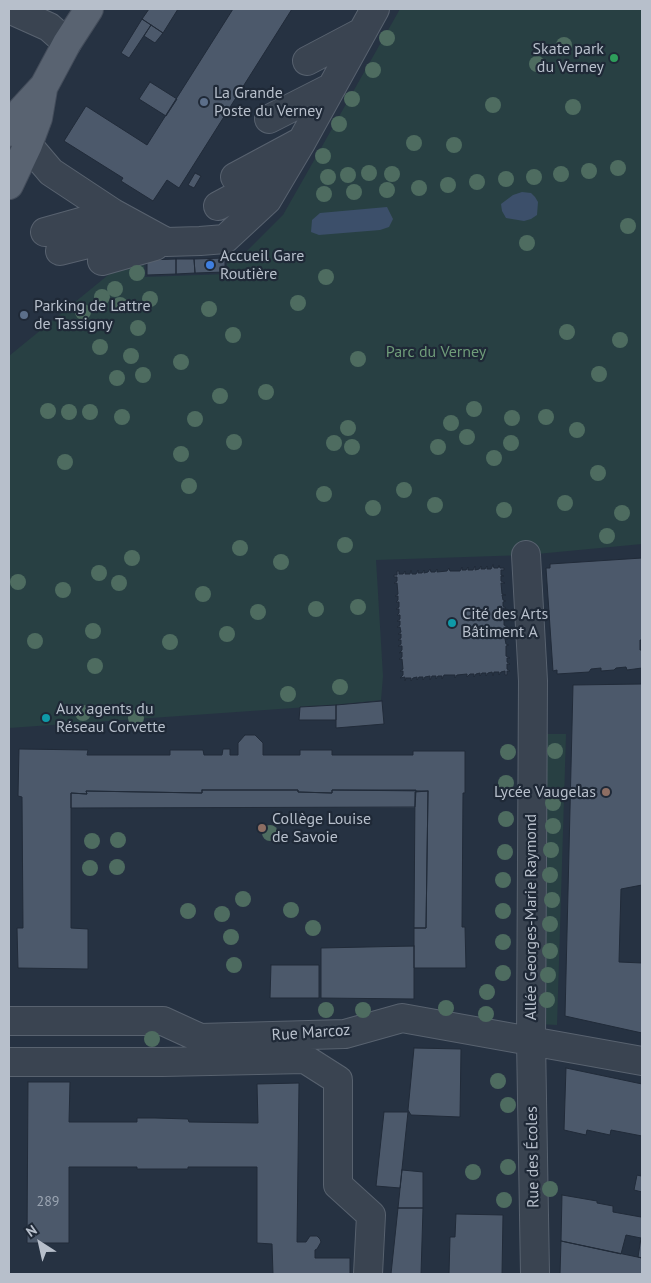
<!DOCTYPE html>
<html>
<head>
<meta charset="utf-8">
<style>
  body { margin:0 }
  #map { position:relative; width:651px; height:1283px; overflow:hidden; background:#263242; font-family:"PT Sans",sans-serif }
  canvas { display:block }
  .frame { position:absolute; inset:0; border:10px solid #b7bfcb; pointer-events:none }
  .north { position:absolute; left:15px; top:1218px; width:50px; height:50px; -webkit-text-stroke:4px #1f2937; paint-order:stroke; rotate:325deg; font-size:14px; font-weight:700; line-height:20px; text-align:center; color:#b7bfcb }
  .north::after { content:''; display:block; margin:auto; width:18px; height:22px; background:#b7bfcb; clip-path:polygon(50% 0,100% 100%,50% 72%,0 100%) }
</style>
</head>
<body>
<div id="map">
<canvas width="651" height="1283"></canvas>
<div class="frame"></div>
<div class="north">N</div>
</div>
<script>
const context = document.querySelector('canvas').getContext('2d');
context.lineJoin = 'round';
function paint(path, color) { context.fillStyle = color; context.fill(path, 'evenodd'); }
const poly = rows => new Path2D(rows.map(r => 'M' + r).join(''));
function stroke(path, color, width, dash) { context.strokeStyle = color; context.lineWidth = width; context.lineCap = dash ? 'butt' : 'round'; context.setLineDash(dash || []); context.stroke(path); }
function drawText(font, color, halo, rows, align = 'center') {
  context.font = font + ' "PT Sans",sans-serif'; context.lineWidth = 4.5; context.setLineDash([]); context.textBaseline = 'middle'; context.strokeStyle = halo; context.fillStyle = color; for (const [text, x, y, turn = 0] of rows) {
    context.save(); context.translate(x, y); context.rotate((+turn || 0) * Math.PI / 180); context.textAlign = isNaN(turn) ? turn : align; if (halo) context.strokeText(text, 0, 0); context.fillText(text, 0, 0); context.restore();
  }
}
const green = poly([
  [400,9,642,9,642,544,526,555,376,560,383,676,381,700,336,705,9,728,9,356,113,271,144,262,145,277,227,274,227,258,240,258,283,215],
  [545,734,566,734,557,1025,539,1024]
]);
const water = poly([
  [522,192,531,193,535,197,538,202,537,215,531,219,524,221,506,218,502,211,501,204,513,195],
  [387,207,393,219,389,227,380,230,319,235,311,232,312,220,320,213]
]);
const building = poly([
  [149,9,178,9,163,33,142,19,149,9],
  [233,9,292,9,179,188,167,180,153,201,121,181,123,178,64,141,86,106,147,145,233,9],
  [142,19,151,25,129,58,121,53,142,19],
  [151,25,163,33,155,43,144,36,151,25],
  [150,82,177,99,166,116,139,99,150,82],
  [195,173,201,176,194,188,188,185,195,173],
  [225,258,225,272,195,273,194,259,225,258],
  [176,259,176,274,147,275,147,260,176,259],
  [176,259,194,259,195,273,176,274,176,259],
  [642,558,642,640,640,640,640,650,642,650,642,668,627,670,626,667,616,668,614,670,601,671,601,668,591,669,589,672,557,674,557,670,553,671,546,568,550,568,550,564,642,558],
  [493,565,494,568,498,568,499,565,500,568,504,568,504,570,501,570,501,575,504,576,501,576,501,581,505,583,501,583,502,594,506,595,502,595,503,600,506,601,503,602,503,606,506,608,503,608,503,612,507,614,503,614,504,619,507,620,504,620,504,625,508,627,505,627,505,631,508,633,505,633,505,637,508,639,505,639,506,644,509,645,506,646,506,656,510,658,507,658,507,662,510,664,507,664,507,669,510,671,507,671,507,675,505,675,505,671,501,672,499,675,499,672,494,672,493,676,492,672,488,673,486,676,486,673,482,673,480,676,480,673,476,674,474,677,474,674,470,674,467,677,467,674,457,675,455,678,455,675,444,675,442,679,442,676,438,676,436,679,436,676,432,676,430,680,430,676,425,677,423,680,423,677,419,677,417,680,417,677,413,678,411,681,411,678,406,678,405,681,405,677,400,678,403,675,403,671,400,671,403,669,402,659,399,659,402,657,402,652,399,653,402,650,402,646,398,646,401,644,401,640,398,640,401,638,401,634,398,634,401,632,400,627,397,627,400,625,400,621,397,621,400,619,400,615,397,615,399,613,399,609,396,609,399,607,399,602,396,602,398,600,398,596,395,596,398,594,397,583,394,583,397,581,397,577,394,577,394,575,397,575,397,571,399,571,399,574,403,574,405,571,405,574,410,574,411,570,412,574,416,574,418,570,418,573,422,573,424,570,424,573,428,572,430,569,431,572,435,572,437,569,437,572,447,571,449,568,450,571,460,571,462,567,462,570,466,570,468,567,468,570,473,570,475,566,475,570,479,569,481,566,481,569,485,569,487,566,487,569,491,569,493,565],
  [642,684,642,885,621,889,619,962,642,963,642,1033,565,1016,573,685,642,684],
  [382,701,384,724,336,728,336,705,382,701],
  [336,705,336,720,299,720,300,707,336,705],
  [245,735,255,735,263,743,263,755,300,755,300,750,332,750,332,755,413,755,413,751,465,751,465,793,463,793,462,927,465,927,466,968,414,968,414,928,426,928,428,791,332,790,332,793,298,792,298,790,202,790,202,793,86,791,87,794,71,793,71,928,88,929,88,969,18,968,17,928,23,928,22,797,18,796,19,749,88,750,87,755,170,755,170,750,203,750,204,755,222,755,223,749,230,749,230,755,238,755,238,743,245,735],
  [202,790,298,790,298,792,332,793,332,790,416,790,415,807,71,808,71,793,87,794,86,791,202,793,202,790],
  [428,791,426,928,414,928,415,792,428,791],
  [414,946,414,999,321,998,321,948,414,946],
  [271,965,319,965,319,998,270,998,271,965],
  [414,1048,461,1049,460,1117,411,1115,408,1110,414,1048],
  [566,1068,642,1084,642,1136,611,1130,610,1135,587,1130,586,1135,564,1130,566,1068],
  [28,1082,70,1082,69,1122,137,1122,137,1118,155,1118,188,1119,189,1122,258,1123,257,1084,299,1083,297,1242,306,1242,310,1236,317,1236,320,1239,321,1242,317,1249,315,1250,315,1258,350,1258,350,1274,273,1274,272,1244,257,1243,257,1167,188,1167,188,1169,137,1169,137,1167,69,1167,69,1243,27,1243,28,1082],
  [384,1112,408,1112,400,1188,376,1186,384,1112],
  [402,1170,423,1172,423,1208,398,1208,402,1170],
  [642,1170,642,1192,634,1190,637,1175,641,1176,642,1170],
  [562,1195,597,1201,597,1203,613,1206,613,1212,641,1217,642,1215,642,1258,638,1257,641,1238,626,1235,621,1254,561,1241,562,1195],
  [398,1208,423,1208,421,1274,391,1274,398,1208],
  [456,1214,503,1215,502,1274,449,1274,450,1237,455,1237,456,1214],
  [561,1241,642,1258,642,1274,560,1274,561,1241]
]);
const minor = poly([
  [9,9,49,27,67,43],
  [307,61,362,32],
  [269,119,332,87],
  [28,145,51,172,113,213,166,242,200,241,225,239,267,200,302,141,375,9],
  [235,177,302,141],
  [218,206,268,179],
  [45,232,113,213],
  [60,251,144,230],
  [102,261,155,246],
  [526,555,533,681,531,1040,535,1274],
  [9,1021,163,1021,200,1038,345,1034,402,1018,642,1061],
  [9,1062,163,1062,305,1059,338,1080,338,1185,371,1215,368,1274]
]);
const major = poly([
  [9,132,22,110,44,86,67,43,89,9],
  [9,185,28,145,38,118,43,89]
]);
const trees = [
  [387,38],
  [564,45],
  [537,64],
  [373,70],
  [352,99],
  [493,105],
  [573,107],
  [339,124],
  [414,143],
  [454,145],
  [323,156],
  [618,168],
  [589,171],
  [369,173],
  [392,174],
  [561,174],
  [348,175],
  [328,177],
  [534,177],
  [506,179],
  [477,182],
  [448,185],
  [419,188],
  [387,190],
  [354,192],
  [324,194],
  [628,226],
  [527,243],
  [137,273],
  [326,277],
  [115,289],
  [102,297],
  [150,299],
  [298,303],
  [120,305],
  [209,309],
  [83,312],
  [138,328],
  [567,332],
  [233,335],
  [620,340],
  [100,347],
  [131,356],
  [358,359],
  [181,362],
  [599,374],
  [143,375],
  [117,378],
  [266,392],
  [220,396],
  [474,409],
  [48,411],
  [69,412],
  [90,412],
  [122,417],
  [546,417],
  [512,418],
  [195,419],
  [451,423],
  [348,428],
  [577,430],
  [467,437],
  [234,442],
  [334,443],
  [511,443],
  [352,447],
  [438,447],
  [181,454],
  [494,458],
  [65,462],
  [598,473],
  [189,486],
  [404,490],
  [324,494],
  [565,503],
  [435,505],
  [373,508],
  [504,510],
  [622,513],
  [607,536],
  [345,545],
  [240,548],
  [132,558],
  [281,562],
  [99,573],
  [18,582],
  [119,583],
  [63,590],
  [203,594],
  [358,607],
  [316,609],
  [258,612],
  [93,631],
  [227,634],
  [35,641],
  [170,642],
  [95,666],
  [340,687],
  [288,694],
  [83,713],
  [136,718],
  [555,751],
  [508,752],
  [506,783],
  [553,803],
  [506,819],
  [553,826],
  [270,833],
  [118,840],
  [92,841],
  [551,850],
  [505,852],
  [117,867],
  [90,868],
  [550,875],
  [503,880],
  [243,899],
  [552,900],
  [291,910],
  [188,911],
  [503,911],
  [222,914],
  [550,924],
  [313,928],
  [231,937],
  [503,942],
  [550,951],
  [234,965],
  [503,973],
  [548,975],
  [487,992],
  [547,1000],
  [446,1008],
  [326,1010],
  [363,1010],
  [486,1014],
  [152,1039],
  [498,1081],
  [508,1105],
  [508,1167],
  [473,1172],
  [550,1189],
  [504,1200]
];
const markers = [
  [614,58,5,"#2e9e5b"],
  [204,102,5,"#5c6f8a"],
  [210,265,5,"#3f7fe0"],
  [24,315,5,"#5c6f8a"],
  [452,623,5,"#0f9aa8"],
  [46,718,5,"#0f9aa8"],
  [606,792,5,"#8d6e63"],
  [262,828,5,"#8d6e63"]
];
const numberNames = [
  ["289",48,1202]
];
const poiNames = [
  ["Skate park",604,49,"right"],
  ["du Verney",604,67,"right"],
  ["La Grande",214,93],
  ["Poste du Verney",214,111],
  ["Accueil Gare",220,256],
  ["Routière",220,274],
  ["Parking de Lattre",34,306],
  ["de Tassigny",34,324],
  ["Cité des Arts",462,614],
  ["Bâtiment A",462,632],
  ["Aux agents du",56,709],
  ["Réseau Corvette",56,727],
  ["Lycée Vaugelas",596,792,"right"],
  ["Collège Louise",272,819],
  ["de Savoie",272,837]
];
const parkNames = [
  ["Parc du Verney",436,352]
];
const streetNames = [
  ["Allée Georges-Marie Raymond",531,917,-90],
  ["Rue Marcoz",311,1033,-4],
  ["Rue des Écoles",533,1157,-91]
];
paint(green, '#284043');
paint(water, '#3c4f6a');
paint(building, '#4c596b');
stroke(building, '#212b39', 1);
stroke(minor, '#58626f', 30);
stroke(major, '#444d5b', 30);
stroke(minor, '#3a4451', 28);
stroke(major, '#596371', 28);
context.fillStyle = '#4e6c60';
for (const [x, y] of trees) { context.beginPath(); context.arc(x, y, 8, 0, 2 * Math.PI); context.fill(); }
for (const [x, y, r, color] of markers) { const dot = new Path2D(); dot.arc(x, y, r, 0, 2 * Math.PI); context.fillStyle = color; context.fill(dot); stroke(dot, '#1f2937', 2); }
drawText('14px', '#9ca6b3', null, numberNames);
drawText('16px', '#b7bfcb', '#1f2937', poiNames, 'left');
drawText('16px', '#6f9c79', '#1f2937', parkNames);
drawText('16px', '#b7bfcb', '#1f2937', streetNames);
</script>
</body>
</html>
